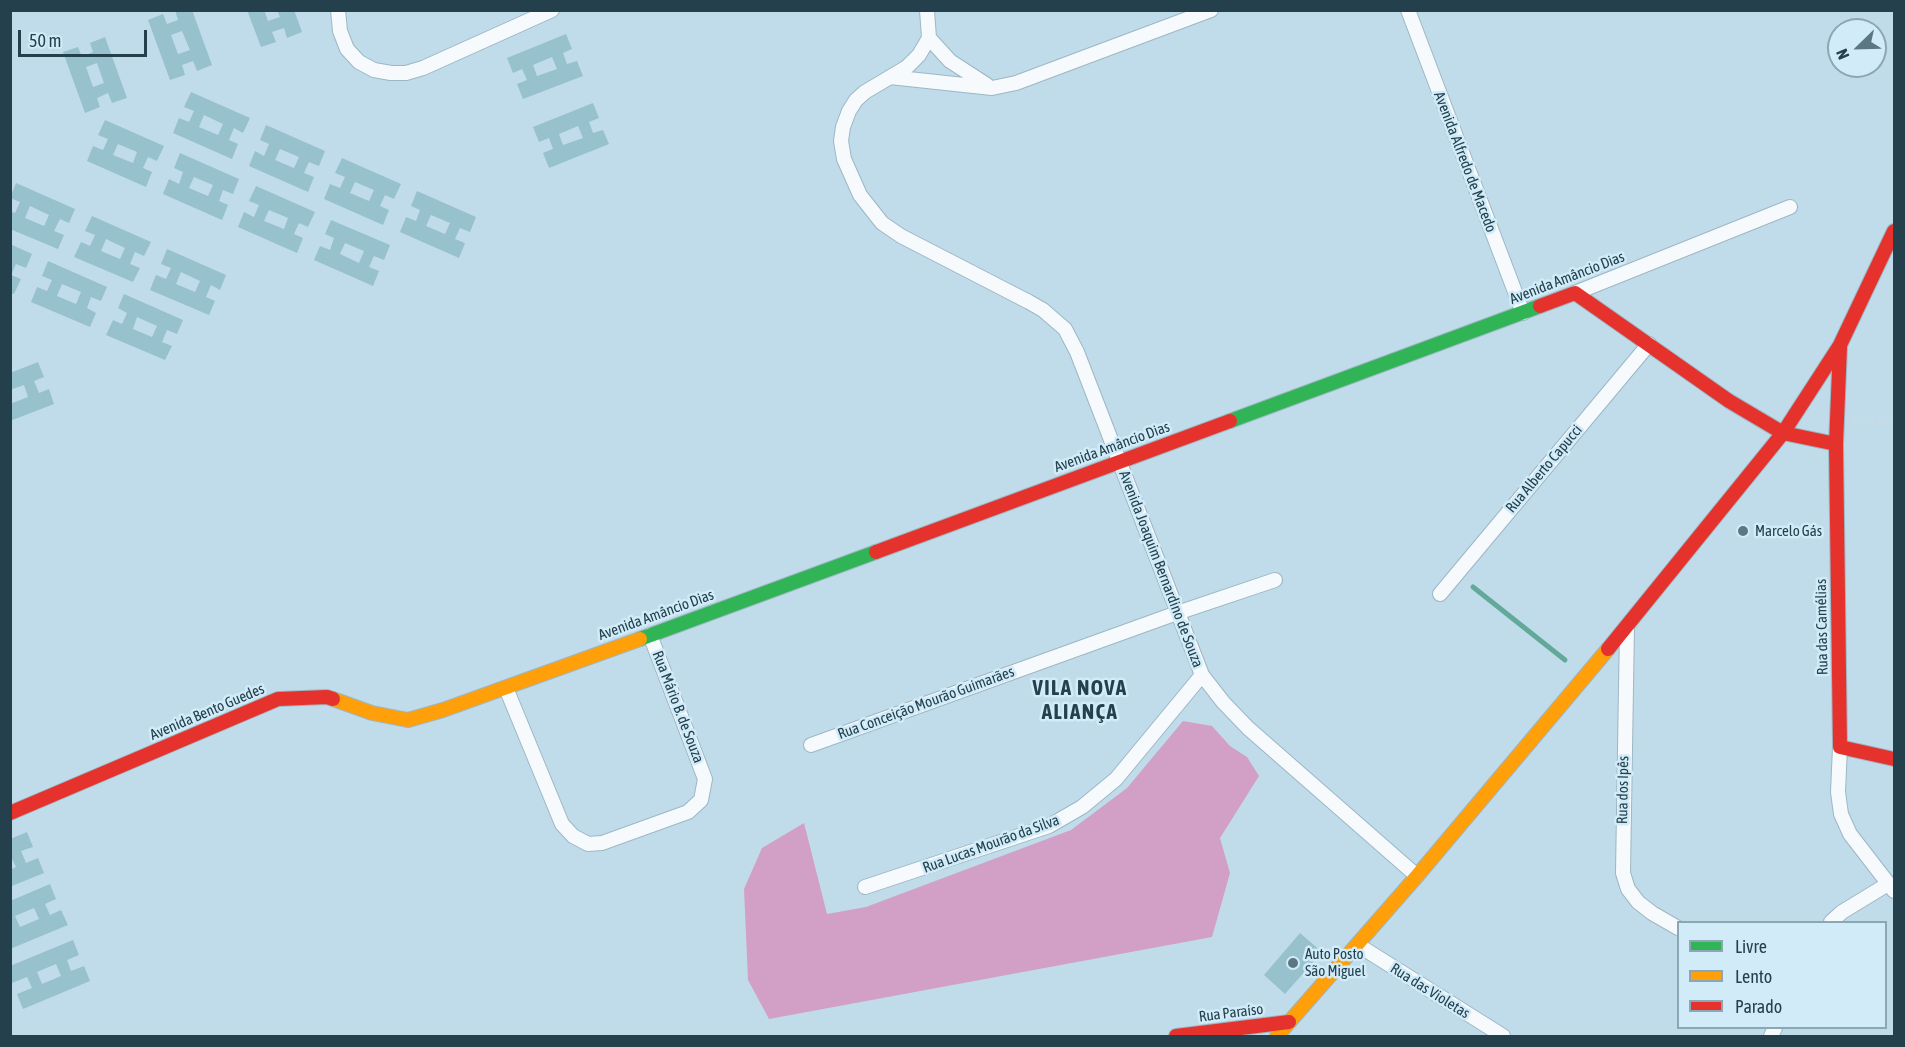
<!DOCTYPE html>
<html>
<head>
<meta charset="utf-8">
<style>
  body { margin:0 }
  #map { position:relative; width:1905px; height:1047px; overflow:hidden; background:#c0dcea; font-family:"Asap Condensed",sans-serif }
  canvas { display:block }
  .frame { position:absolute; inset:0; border:12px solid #24404d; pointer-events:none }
  .legend { position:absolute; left:1677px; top:921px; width:210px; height:108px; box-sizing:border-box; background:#d1ebf8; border:2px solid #8ca7b4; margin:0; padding:8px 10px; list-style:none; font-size:18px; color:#24404d }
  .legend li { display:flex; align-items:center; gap:12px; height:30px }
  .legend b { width:30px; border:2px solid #8ca7b4 }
  .north { position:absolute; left:1827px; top:18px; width:60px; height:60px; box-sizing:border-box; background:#d1ebf8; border:2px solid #8ca7b4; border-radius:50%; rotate:247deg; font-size:16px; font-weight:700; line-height:24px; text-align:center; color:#24404d }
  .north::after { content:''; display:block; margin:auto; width:21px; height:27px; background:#5b7784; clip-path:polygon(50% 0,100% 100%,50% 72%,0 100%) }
  .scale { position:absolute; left:18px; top:30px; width:129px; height:27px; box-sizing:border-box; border:3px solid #24404d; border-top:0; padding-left:8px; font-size:18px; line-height:21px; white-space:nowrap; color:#24404d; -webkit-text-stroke:4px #d1ebf8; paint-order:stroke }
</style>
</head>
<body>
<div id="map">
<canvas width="1905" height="1047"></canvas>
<div class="frame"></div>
<ul class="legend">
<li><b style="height:8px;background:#30b455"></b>Livre</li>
<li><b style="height:8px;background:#ff9f0a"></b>Lento</li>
<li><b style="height:8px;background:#e5322d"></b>Parado</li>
</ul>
<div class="north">N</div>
<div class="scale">50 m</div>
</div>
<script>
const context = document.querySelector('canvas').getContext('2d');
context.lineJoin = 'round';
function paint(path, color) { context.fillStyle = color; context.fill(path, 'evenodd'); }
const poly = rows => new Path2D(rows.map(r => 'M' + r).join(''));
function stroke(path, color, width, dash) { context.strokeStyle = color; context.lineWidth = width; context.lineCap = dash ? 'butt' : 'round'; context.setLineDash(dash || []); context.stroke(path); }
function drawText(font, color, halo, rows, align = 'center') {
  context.font = font + ' "Asap Condensed",sans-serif'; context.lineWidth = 5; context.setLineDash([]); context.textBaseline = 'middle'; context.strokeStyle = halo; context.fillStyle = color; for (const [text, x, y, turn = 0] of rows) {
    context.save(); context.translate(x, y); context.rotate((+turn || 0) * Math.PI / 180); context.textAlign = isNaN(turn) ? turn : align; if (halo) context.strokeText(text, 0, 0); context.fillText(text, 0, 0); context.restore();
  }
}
const forest = poly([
  [1183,721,1212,726,1230,746,1247,757,1259,776,1220,838,1230,873,1212,937,769,1019,748,980,744,889,762,848,804,823,827,914,866,907,1071,830,1127,788]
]);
const stream = poly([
  [1473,587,1565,660]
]);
const building = poly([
  [175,10,192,10,212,65,197,71,193,61,182,65,185,75,170,80,148,20,163,14,167,24,178,20],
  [182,31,190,50,178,54,171,35],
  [247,10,264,10,268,21,280,17,277,10,294,10,302,32,287,38,284,28,272,32,276,42,261,47],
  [566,34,572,49,563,53,567,64,577,61,583,76,523,99,517,84,527,80,522,69,513,73,507,58],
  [552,57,557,69,537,76,533,65],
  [105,37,127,98,112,103,108,93,97,98,100,107,85,113,63,52,78,47,82,57,93,52,90,43],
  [97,63,104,83,93,87,86,67],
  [191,92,250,118,243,133,234,128,229,140,238,144,232,159,173,133,179,118,189,122,194,111,184,107],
  [204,115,223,124,218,135,199,127],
  [593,103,599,118,589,122,593,133,603,130,609,144,549,168,543,153,553,149,549,138,539,142,533,127],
  [578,126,583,138,563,145,559,134],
  [105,120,164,146,157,161,148,157,143,168,152,172,146,187,87,161,93,146,103,150,108,139,98,135],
  [118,144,137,152,133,163,113,155],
  [266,125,325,151,319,166,309,162,304,173,314,177,308,192,249,166,255,151,264,156,269,144,260,140],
  [280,149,299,157,294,168,275,160],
  [180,153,239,179,233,194,223,190,219,201,228,205,222,220,163,194,169,179,179,184,183,172,174,168],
  [194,177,213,185,208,196,189,188],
  [342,158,401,184,394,199,385,195,380,206,389,210,383,225,324,199,330,184,340,188,345,177,335,173],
  [355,182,374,190,369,201,350,193],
  [16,183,75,209,69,223,60,219,54,231,64,235,58,249,10,229,10,211,15,213,20,202,10,198],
  [30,206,49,215,44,226,25,218],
  [256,186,315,212,308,227,299,223,294,234,303,238,297,253,238,227,244,212,254,217,259,205,249,201],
  [269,210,288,218,284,229,264,221],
  [417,191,476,217,470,232,460,228,455,239,465,243,459,258,400,232,406,217,416,221,420,210,411,206],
  [431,215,450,223,445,234,426,226],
  [92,216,151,242,144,256,135,252,130,264,140,268,133,282,74,257,81,242,90,246,95,235,85,231],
  [106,239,125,248,120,259,101,251],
  [331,220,390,245,384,260,374,256,369,267,379,271,373,286,314,260,320,246,330,250,334,238,325,234],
  [345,243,364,251,359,263,340,254],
  [10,244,32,254,26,268,16,264,11,275,21,279,14,294,10,293],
  [167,249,226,275,220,290,211,285,206,297,215,301,209,315,150,290,156,275,166,279,171,268,161,264],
  [181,272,200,281,195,292,176,284],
  [48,261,107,287,101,301,91,297,87,308,96,313,90,327,31,302,37,287,47,291,52,280,42,276],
  [62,284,81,292,76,304,57,296],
  [124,294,183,320,177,334,167,330,162,342,172,346,165,360,106,335,113,320,122,324,127,313,118,308],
  [137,317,157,326,152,337,133,329],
  [38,362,44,377,34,381,39,393,49,389,54,404,10,421,10,404,28,397,24,385,10,390,10,373],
  [27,832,33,847,21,851,26,863,38,858,44,873,12,886,10,870,16,867,10,855,10,839],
  [50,884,56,899,45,904,50,915,61,910,68,925,10,949,10,901],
  [34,908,39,919,20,927,15,916],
  [1300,933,1322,952,1285,994,1264,975],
  [73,940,79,955,67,960,71,971,84,966,90,981,23,1009,17,994,32,988,27,977,12,983,10,966],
  [56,964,61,976,42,984,37,972]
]);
const path = poly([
  [1854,422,1894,421]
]);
const street = poly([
  [338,10,340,31,347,49,359,62,374,70,391,73,406,73,423,68,552,10],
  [927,10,929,38,919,55,907,67,865,92,856,100,849,111,843,127,841,141,844,159,860,195,882,223,901,236,1029,302,1043,310,1065,329,1077,352,1202,675,1223,702,1248,728,1417,876],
  [1408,10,1523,313],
  [929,38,950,61,987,85],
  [890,77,992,88,1016,83,1211,10],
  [1575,293,1790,207],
  [1440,594,1649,344],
  [1627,626,1623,873,1628,889,1638,902,1652,913,1678,928],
  [506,688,562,824,573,836,588,844,602,843,688,812,701,800,705,779,650,635],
  [811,745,1177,613,1275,580],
  [1840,747,1838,792,1841,814,1850,834,1894,891],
  [865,887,1049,826,1082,807,1116,779,1202,675],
  [1831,922,1842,912,1888,884],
  [1358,945,1503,1036],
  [1771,1036,1775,1028]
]);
const fast = poly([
  [1230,421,1540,306],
  [640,639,876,552]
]);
const slow = poly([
  [333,699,372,713,408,720,443,710,640,639],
  [1277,1036,1417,876,1608,649]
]);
const jam = poly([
  [1540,306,1575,293,1729,401,1783,433,1836,444],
  [1840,347,1836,444,1840,747,1894,759],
  [876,552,1230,421],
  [1608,649,1783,433,1840,345,1894,231],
  [10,813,278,699,327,697,333,699],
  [1176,1036,1289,1022]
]);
const markers = [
  [1743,531,6,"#5b7784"],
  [1293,963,6,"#5b7784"]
];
const streetNames = [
  ["Avenida Alfredo de Macedo",1465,162,69],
  ["Avenida Amâncio Dias",1567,278,-21],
  ["Avenida Amâncio Dias",1112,447,-20],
  ["Rua Alberto Capucci",1544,469,-50],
  ["Avenida Joaquim Bernardino de Souza",1161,569,69],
  ["Avenida Amâncio Dias",656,615,-20],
  ["Rua das Camélias",1822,627,-91],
  ["Rua Conceição Mourão Guimarães",926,703,-20],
  ["Rua Mário B. de Souza",678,707,69],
  ["Avenida Bento Guedes",207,712,-23],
  ["Rua dos Ipês",1623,790,-89],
  ["Rua Lucas Mourão da Silva",991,844,-20],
  ["Rua das Violetas",1430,991,32],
  ["Rua Paraíso",1231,1013,-7]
];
const poiNames = [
  ["Marcelo Gás",1755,531],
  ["Auto Posto",1305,954],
  ["São Miguel",1305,971]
];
const districtNames = [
  ["VILA NOVA",1080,688],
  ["ALIANÇA",1080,712]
];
paint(forest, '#d29fc6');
stroke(stream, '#63a99a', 5);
paint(building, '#97c1cc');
stroke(street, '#9db7c3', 16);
stroke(fast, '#9db7c3', 16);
stroke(slow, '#9db7c3', 16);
stroke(jam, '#9db7c3', 16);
stroke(path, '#d0dadf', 3, [1.5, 4.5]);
stroke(street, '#f6fafc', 14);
stroke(fast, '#30b455', 14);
stroke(slow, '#ff9f0a', 14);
stroke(jam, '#e5322d', 14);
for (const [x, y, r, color] of markers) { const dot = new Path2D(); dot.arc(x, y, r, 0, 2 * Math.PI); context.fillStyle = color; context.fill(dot); stroke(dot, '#d1ebf8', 2); }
drawText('15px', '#24404d', '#d1ebf8', streetNames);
drawText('15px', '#24404d', '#d1ebf8', poiNames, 'left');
context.letterSpacing = '1.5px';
drawText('bold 21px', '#24404d', '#d1ebf8', districtNames);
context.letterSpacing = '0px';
</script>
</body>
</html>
